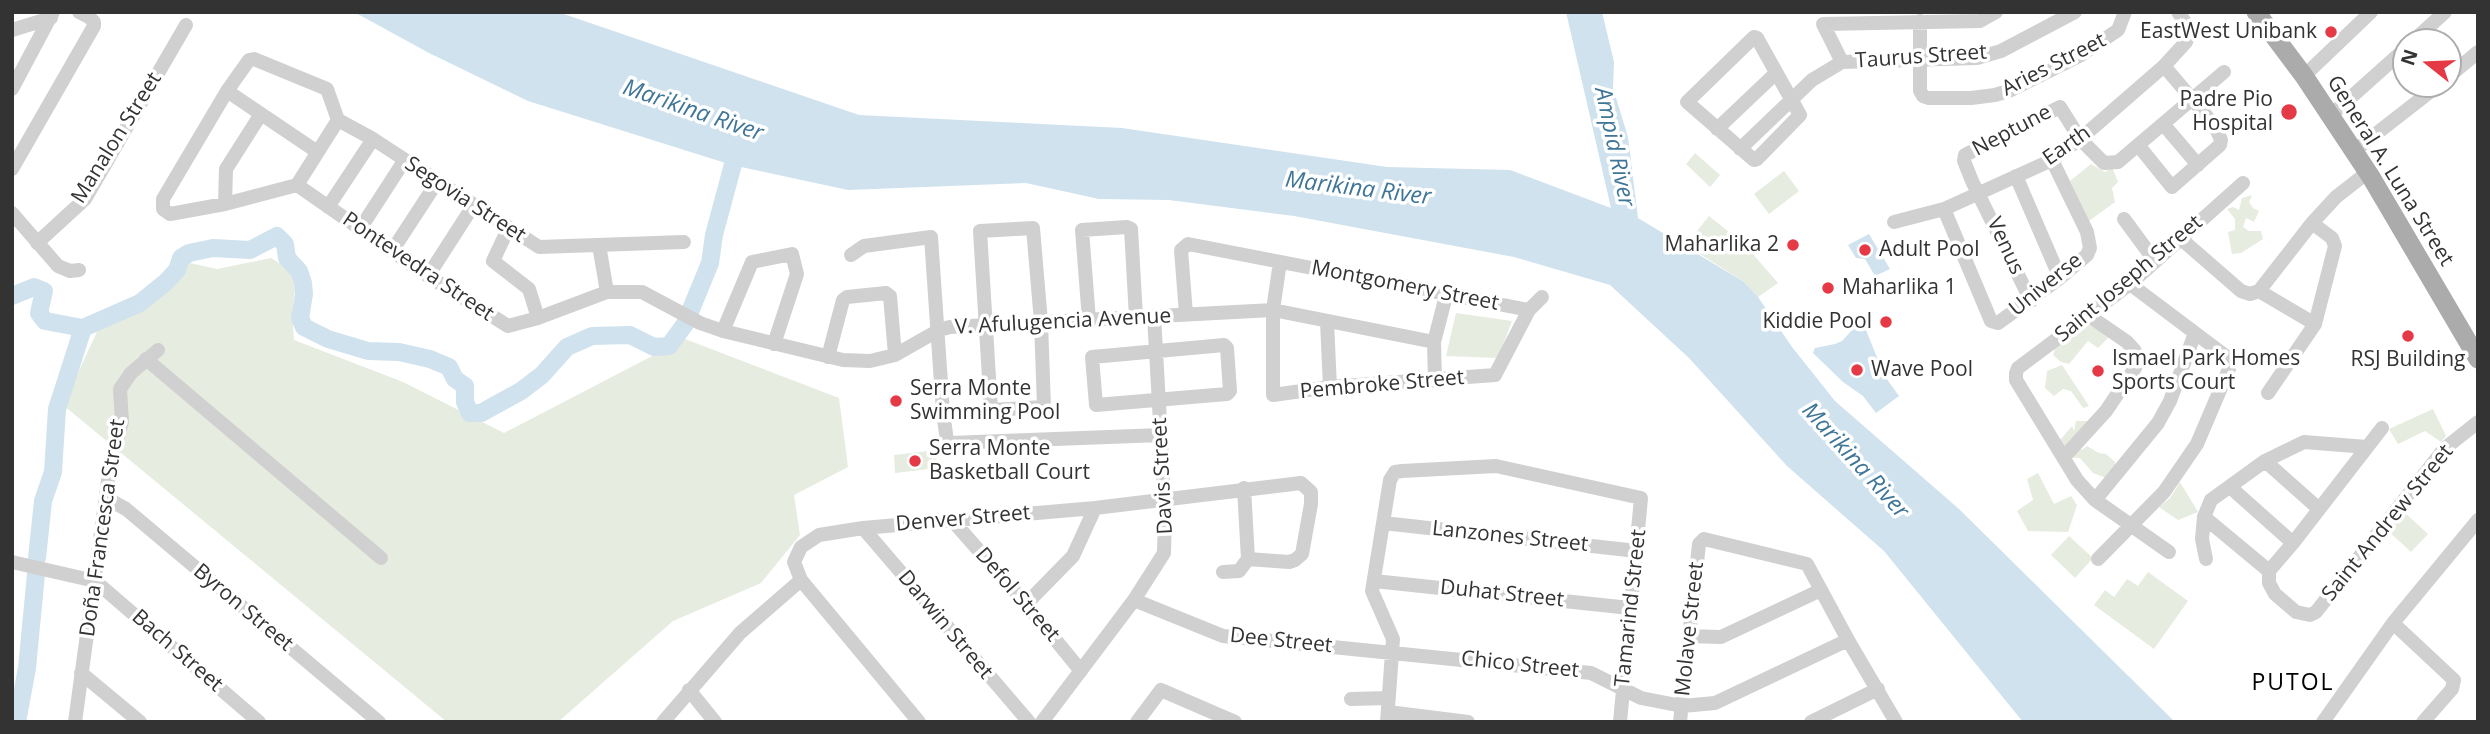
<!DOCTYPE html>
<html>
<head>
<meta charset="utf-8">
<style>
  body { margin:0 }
  #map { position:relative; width:2490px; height:734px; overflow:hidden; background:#fff; font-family:"Open Sans",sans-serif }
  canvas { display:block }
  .frame { position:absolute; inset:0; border:14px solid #333; pointer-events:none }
  .north { position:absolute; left:2392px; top:28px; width:70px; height:70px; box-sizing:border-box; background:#fff; border:2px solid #adadad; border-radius:50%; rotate:288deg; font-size:19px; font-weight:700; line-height:28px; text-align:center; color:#333 }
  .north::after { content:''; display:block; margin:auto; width:24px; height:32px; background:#e63946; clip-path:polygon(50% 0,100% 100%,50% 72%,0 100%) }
</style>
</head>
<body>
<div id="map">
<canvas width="2490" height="734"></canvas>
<div class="frame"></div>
<div class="north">N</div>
</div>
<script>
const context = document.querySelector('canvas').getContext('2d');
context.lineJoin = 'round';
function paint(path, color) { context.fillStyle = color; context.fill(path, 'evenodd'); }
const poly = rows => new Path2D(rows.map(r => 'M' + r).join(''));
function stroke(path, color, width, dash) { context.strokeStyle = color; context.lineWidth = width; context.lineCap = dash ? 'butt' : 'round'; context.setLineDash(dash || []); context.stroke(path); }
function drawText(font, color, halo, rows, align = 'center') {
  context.font = font + ' "Open Sans",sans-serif'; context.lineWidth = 7; context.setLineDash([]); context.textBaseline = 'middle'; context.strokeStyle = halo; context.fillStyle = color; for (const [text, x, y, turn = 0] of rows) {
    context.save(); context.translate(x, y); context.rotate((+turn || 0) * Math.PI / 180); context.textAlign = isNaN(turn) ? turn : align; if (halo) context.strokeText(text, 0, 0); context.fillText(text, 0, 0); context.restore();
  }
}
const green = poly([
  [1695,153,1720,175,1710,187,1686,164],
  [2091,164,2105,172,2112,167,2118,182,2112,188,2115,202,2089,221,2070,181],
  [1784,171,1799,191,1769,214,1754,194],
  [2252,195,2249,202,2253,208,2259,211,2254,222,2246,218,2243,227,2249,231,2261,231,2263,239,2241,253,2232,254,2228,232,2235,230,2235,219,2227,209,2233,207,2239,210,2242,198],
  [1709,216,1745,245,1778,283,1758,297,1744,282,1686,245],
  [271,258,289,269,295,288,292,313,294,340,403,382,504,433,685,339,839,398,848,467,794,495,800,535,761,583,673,621,558,722,447,722,63,405,101,323,110,312,190,263,217,269],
  [1456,313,1512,321,1498,358,1446,356],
  [2085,321,2111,335,2098,348,2088,341,2069,364,2061,362,2053,355,2057,342],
  [2062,365,2089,406,2083,408,2071,391,2063,389,2054,396,2045,388,2047,371],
  [2433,409,2446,436,2441,442,2425,431,2398,444,2389,429],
  [2076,421,2087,421,2089,432,2079,447,2082,450,2087,446,2099,453,2106,454,2115,462,2117,473,2109,479,2093,473,2080,458,2067,457,2056,445,2072,426,2074,431],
  [936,450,937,468,895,473,894,455],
  [2038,473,2054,504,2071,496,2077,505,2068,532,2028,531,2017,511,2033,500,2027,479],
  [2180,482,2198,512,2178,520,2159,507,2170,498],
  [2403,511,2428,534,2411,552,2386,529],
  [2069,536,2093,558,2075,578,2051,555],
  [2148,572,2188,601,2154,649,2094,605,2105,590,2114,597,2127,579,2138,586]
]);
const water = poly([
  [354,12,558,12,859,115,1122,128,1387,167,1510,170,1611,208,1566,12,1602,12,1614,62,1613,88,1628,137,1638,218,1744,282,1758,297,1792,347,1835,401,1959,509,2175,722,2023,722,1884,551,1787,466,1689,358,1610,285,1514,257,1294,216,1169,200,1099,199,1026,183,848,190,732,165,528,101,429,53],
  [1869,234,1890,269,1875,276,1865,259,1856,258,1848,245],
  [1864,325,1884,375,1899,396,1876,413,1863,396,1843,382,1813,353,1815,348,1835,344,1842,341,1854,328]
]);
const river = poly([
  [12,296,34,287,44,291,39,313,45,321,83,328,140,303,166,282,177,270,181,258,189,253,213,248,250,250,277,236,285,244,287,258,299,271,303,283,304,294,300,318,304,327,328,339,368,351,399,352,430,359,449,367,455,379,465,386,465,402,470,413,481,413,521,391,542,375,567,347,592,336,630,335,654,347,669,346,685,324,710,263,714,235,739,142],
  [37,558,43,501,53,472,57,409,83,328],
  [17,722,27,668,36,574]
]);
const minor = poly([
  [1920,21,1920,91,1923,96,1929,98,1971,98,1995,95,2011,90,2081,55,2118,30,2125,12],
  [12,30,51,18],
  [1754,37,1757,38,1800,115,1757,159,1754,160,1687,102,1754,37],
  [2412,42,2445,12],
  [1842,62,1977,58,2001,51,2075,12],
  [1842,62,1823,24,1980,21,1996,12],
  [2304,76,2371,12],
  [2448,77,2478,52],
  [12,89,53,12],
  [227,91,316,151],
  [2330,116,2406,48],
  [338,120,373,139,539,247,684,242],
  [2164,125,2198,165],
  [1717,129,1776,73],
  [2138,145,2172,187,2220,145,2221,140,2215,126,2164,66],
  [1740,149,1812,80,1842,62],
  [2354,151,2440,84],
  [12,169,94,26,94,22,89,17,79,12],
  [2016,176,2060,278],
  [297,185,428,276,508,326,538,318,607,292,642,292,700,323,723,331,843,360,870,361,895,355,939,330,950,327,1273,310,1434,342],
  [297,185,225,204,170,214,163,209,163,199,227,91,249,60,254,59,327,89,338,120],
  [297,185,338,120],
  [225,204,226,169,261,114],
  [328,207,373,139],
  [1944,209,1991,321,1998,323,2060,278,2087,255,2090,248,2087,232,2052,160],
  [12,213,58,266,70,271,79,270],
  [2124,219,2155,261],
  [1894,222,1944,209,2052,160,2080,139,2164,66,2186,42,2189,33,2187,25,2178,12],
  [1033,228,1041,322,1044,407,991,410,980,231,1033,228],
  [360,229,404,161],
  [508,229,493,261,529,289,538,318],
  [2180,238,2241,291,2250,294,2259,291],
  [37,243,85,199,186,25],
  [599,245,607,292],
  [392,251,437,182],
  [851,255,864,246,931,237,943,412,947,441,950,443,1161,435],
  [1280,262,1273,310,1273,395,1330,387,1495,375,1529,310,1542,297],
  [428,276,473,206],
  [2259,291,2312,223,2336,197,2368,172],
  [2259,291,2315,324],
  [2031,301,1972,181,1964,161,1965,155,2060,107,2080,139,2104,163,2118,162,2224,72],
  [1186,314,1181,250,1188,244,1529,310],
  [1089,320,1082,230,1127,227,1131,229,1136,317],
  [1327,322,1330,387],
  [723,331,752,262,792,254,797,274,774,344],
  [1224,345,1227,348,1230,391,1227,394,1096,405,1092,357,1224,345],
  [828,357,843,300,847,297,886,293,890,296,895,355],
  [146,359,381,558],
  [1435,381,1434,342,1447,292],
  [2268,393,2315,324,2335,246,2332,238,2312,223],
  [2382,428,2293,543,2269,571,2269,583,2275,594,2296,612,2310,615,2316,612,2444,449,2478,422],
  [2064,457,2106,411,2135,368,2135,351,2127,342,2088,315],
  [2265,461,2319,509],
  [2230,487,2293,543],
  [106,498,126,509,379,722],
  [2095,500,2158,423,2170,401,2195,333],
  [2204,517,2202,539,2206,559],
  [952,520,1026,604,1081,671],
  [1383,523,1637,551],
  [863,528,1029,722],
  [2169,552,2095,500,2077,480,2016,380,2016,373,2018,368,2130,284,2243,183],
  [2098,559,2164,492,2197,444,2229,369,2227,357,2130,284],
  [12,562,95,581,259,722],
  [2269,571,2204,517,2211,500,2265,461,2304,442,2367,447],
  [1223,572,1239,571,1248,559,1244,488],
  [1374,581,1630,608],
  [1134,600,1223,636,1591,673,1641,698,1682,706,1715,703,1848,640],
  [1026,604,1073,556,1095,508],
  [2393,623,2454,680,2452,689,2423,722],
  [1688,636,1721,637,1821,590],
  [81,673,140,722],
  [689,690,715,722],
  [1351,699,1389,698],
  [1388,712,1468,722],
  [75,722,111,459,122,422,120,389,131,373,158,350],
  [663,722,740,633,801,580],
  [919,722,801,580,794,562,801,547,819,535,863,528,1095,508,1301,483,1311,492,1311,504,1302,554,1295,560,1289,562,1248,559],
  [1042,722,1134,600,1164,553,1165,511,1154,316],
  [1137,722,1161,690,1235,722],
  [1387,722,1393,639,1372,591,1390,480,1395,472,1402,471,1496,466,1641,498,1620,722],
  [1680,722,1699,544,1704,539,1807,564,1848,640,1896,722],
  [1811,722,1878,689],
  [2323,722,2393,623,2478,520]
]);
const major = poly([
  [2256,12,2304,76,2371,177,2478,359]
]);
const markers = [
  [2331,32,7,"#e63946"],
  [2289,112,9,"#e63946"],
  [1793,245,7,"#e63946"],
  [1865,250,7,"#e63946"],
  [1828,288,7,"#e63946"],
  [1886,322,7,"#e63946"],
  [2408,336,7,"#e63946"],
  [1857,370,7,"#e63946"],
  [2098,371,7,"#e63946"],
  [896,401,7,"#e63946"],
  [915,461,7,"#e63946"]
];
const poiNames = [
  ["EastWest Unibank",2317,32,"right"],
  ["Padre Pio",2273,100,"right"],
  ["Hospital",2273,124,"right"],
  ["Maharlika 2",1779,245,"right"],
  ["Adult Pool",1879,250],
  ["Maharlika 1",1842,288],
  ["Kiddie Pool",1872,322,"right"],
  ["Ismael Park Homes",2112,359],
  ["Sports Court",2112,383],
  ["RSJ Building",2408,360,"center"],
  ["Wave Pool",1871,370],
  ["Serra Monte",910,389],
  ["Swimming Pool",910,413],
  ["Serra Monte",929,449],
  ["Basketball Court",929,473]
];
const streetNames = [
  ["Taurus Street",1921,57,-4],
  ["Aries Street",2054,65,-27],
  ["Neptune",2012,131,-28],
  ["Manalon Street",117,138,-58],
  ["Earth",2067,146,-35],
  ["General A. Luna Street",2390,171,58],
  ["Segovia Street",465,200,33],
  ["Venus",2005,246,65],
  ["Pontevedra Street",418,267,34],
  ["Saint Joseph Street",2129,279,-40],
  ["Universe",2046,285,-39],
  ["Montgomery Street",1405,286,11],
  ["V. Afulugencia Avenue",1063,322,-3],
  ["Pembroke Street",1382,385,-5],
  ["Davis Street",1163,476,-93],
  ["Denver Street",963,519,-5],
  ["Saint Andrew Street",2388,523,-51],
  ["Doña Francesca Street",103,528,-82],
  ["Lanzones Street",1510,537,6],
  ["Duhat Street",1502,594,6],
  ["Defol Street",1017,595,49],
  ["Byron Street",243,608,40],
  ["Tamarind Street",1631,608,-84],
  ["Darwin Street",945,625,50],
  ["Molave Street",1690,629,-84],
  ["Dee Street",1281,641,6],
  ["Bach Street",177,651,41],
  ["Chico Street",1520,665,6]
];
const waterNames = [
  ["Marikina River",693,111,19],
  ["Ampid River",1614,147,78],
  ["Marikina River",1358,189,7],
  ["Marikina River",1855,461,48]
];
const neighbourhoodNames = [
  ["PUTOL",2293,683]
];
paint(green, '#e6ecdf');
paint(water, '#cfe2ee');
stroke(river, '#cfe2ee', 18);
stroke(minor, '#d0d0d0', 14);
stroke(major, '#ababab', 19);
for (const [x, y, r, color] of markers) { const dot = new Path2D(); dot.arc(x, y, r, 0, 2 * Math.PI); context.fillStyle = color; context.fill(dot); stroke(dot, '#fff', 2.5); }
drawText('21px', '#333', '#fff', poiNames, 'left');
drawText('21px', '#333', '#fff', streetNames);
drawText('italic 23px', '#3f7597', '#fff', waterNames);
context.letterSpacing = '2px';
drawText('23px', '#000', '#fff', neighbourhoodNames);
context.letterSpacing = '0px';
</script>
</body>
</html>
